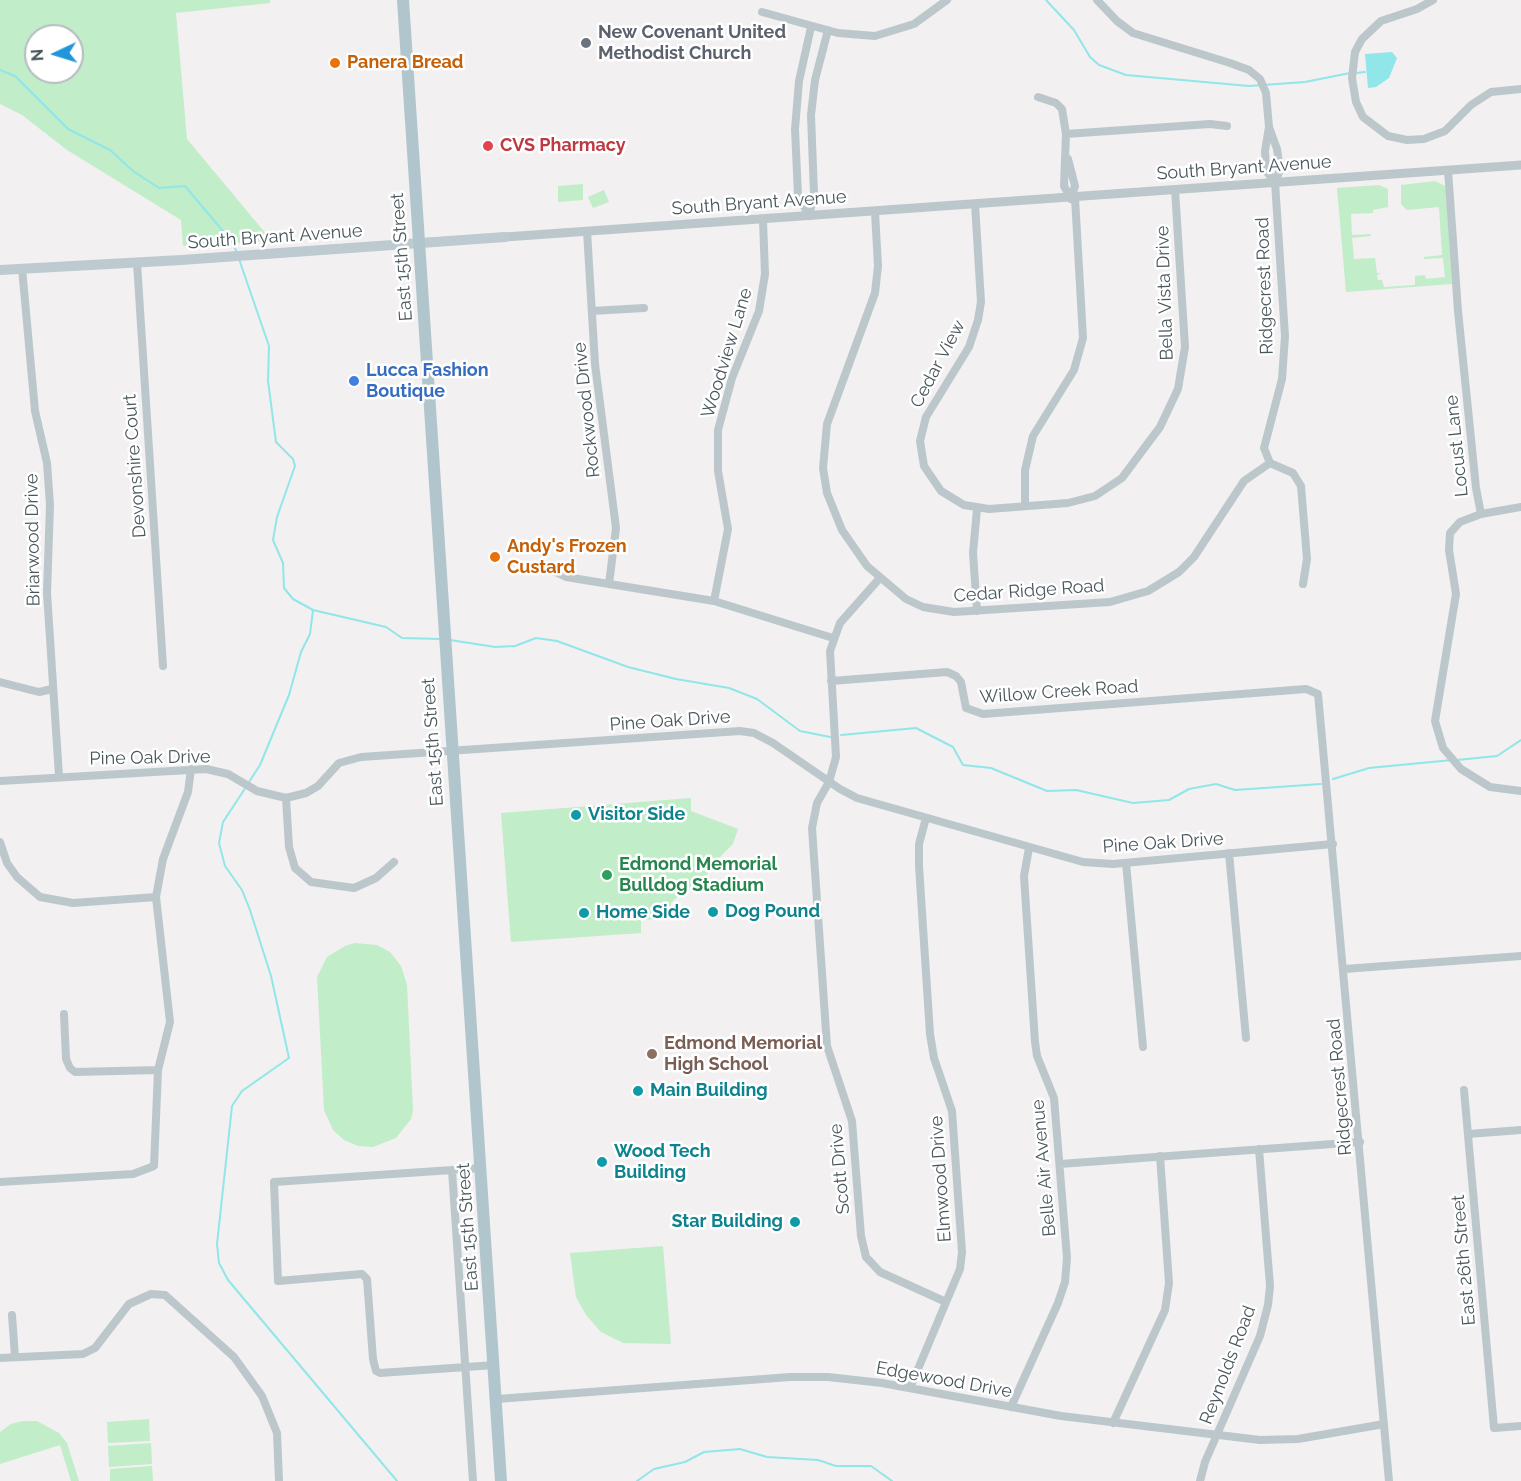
<!DOCTYPE html>
<html>
<head>
<meta charset="utf-8">
<style>
  body { margin:0 }
  #map { position:relative; width:1521px; height:1481px; overflow:hidden; background:#f2f0f0; font-family:Raleway,sans-serif }
  canvas { display:block }
  .north { position:absolute; left:24px; top:24px; width:60px; height:60px; box-sizing:border-box; background:#fff; border:2px solid #b6bcbe; border-radius:50%; rotate:266deg; font-size:16px; font-weight:700; line-height:24px; text-align:center; color:#49575c }
  .north::after { content:''; display:block; margin:auto; width:21px; height:27px; background:#2296da; clip-path:polygon(50% 0,100% 100%,50% 72%,0 100%) }
</style>
</head>
<body>
<div id="map">
<canvas width="1521" height="1481"></canvas>
<div class="north">N</div>
</div>
<script>
const context = document.querySelector('canvas').getContext('2d');
context.lineJoin = 'round';
function paint(path, color) { context.fillStyle = color; context.fill(path, 'evenodd'); }
const poly = rows => new Path2D(rows.map(r => 'M' + r).join(''));
function stroke(path, color, width, dash) { context.strokeStyle = color; context.lineWidth = width; context.lineCap = dash ? 'butt' : 'round'; context.setLineDash(dash || []); context.stroke(path); }
function drawText(font, color, halo, rows, align = 'center') {
  context.font = font + ' Raleway,sans-serif'; context.lineWidth = 5; context.setLineDash([]); context.textBaseline = 'middle'; context.strokeStyle = halo; context.fillStyle = color; for (const [text, x, y, turn = 0] of rows) {
    context.save(); context.translate(x, y); context.rotate((+turn || 0) * Math.PI / 180); context.textAlign = isNaN(turn) ? turn : align; if (halo) context.strokeText(text, 0, 0); context.fillText(text, 0, 0); context.restore();
  }
}
const green = poly([
  [0,0,270,0,270,3,176,13,187,139,272,241,183,246,181,220,67,150,22,115,0,104],
  [36,36,72,36,72,72,36,72],
  [1435,181,1445,186,1446,190,1452,284,1346,292,1337,188,1379,185,1388,189,1388,207,1373,210,1373,213,1351,214,1352,235,1371,234,1371,236,1352,238,1354,259,1375,258,1377,273,1382,273,1377,275,1378,280,1382,280,1384,287,1415,285,1415,276,1425,275,1426,279,1445,277,1443,258,1424,259,1424,257,1442,255,1439,207,1407,210,1401,204,1401,185],
  [583,184,583,200,558,202,558,186],
  [604,190,609,202,593,208,588,197],
  [691,798,691,811,738,829,733,844,710,867,704,884,698,882,696,888,688,887,671,903,671,910,660,910,660,919,641,920,641,933,511,942,501,813],
  [355,943,377,945,390,952,401,966,407,985,413,1111,411,1119,396,1138,373,1147,358,1146,344,1140,333,1130,324,1110,317,977,327,957,345,946],
  [663,1246,671,1344,623,1343,601,1332,586,1315,576,1297,570,1253],
  [149,1419,150,1441,108,1443,107,1422],
  [23,1421,37,1421,59,1433,67,1443,79,1481,71,1481,60,1445,0,1464,0,1432,11,1424],
  [151,1443,152,1464,109,1467,108,1446],
  [152,1466,153,1481,110,1481,110,1469]
]);
const water = poly([
  [1392,52,1397,58,1389,78,1376,87,1368,88,1365,54]
]);
const stream = poly([
  [1046,0,1074,30,1090,57,1099,65,1126,75,1249,86,1305,82,1350,73],
  [0,70,15,76,68,129,110,150,133,171,159,188,185,186,233,243,237,253],
  [1356,73,1365,72],
  [239,259,269,346,268,381,276,442,293,459,295,466,277,517,273,540,283,563,284,588,293,599,313,610,386,627,402,638,441,639],
  [450,640,495,647,515,646,536,638,557,641,628,667,676,679,729,688,757,699,800,731,830,737],
  [841,735,916,728,953,747,963,765,991,768,1047,791,1076,790,1133,803,1169,800,1189,789,1216,784,1235,790,1321,784],
  [1457,760,1497,756,1521,740],
  [1333,779,1369,768,1452,760],
  [249,782,260,765,289,695,301,652,310,634,313,610],
  [246,787,223,822,219,843,225,866,242,890,250,910,271,976,289,1058,242,1091,232,1106,217,1244,219,1263,228,1280,397,1481],
  [637,1481,654,1469,685,1462,704,1452,740,1449,767,1457,818,1460,836,1466,871,1466,892,1481]
]);
const minor = poly([
  [1097,0,1117,21,1133,33,1230,63,1249,70,1260,79,1266,93,1269,127,1265,151,1266,171,1275,182],
  [1433,0,1417,9,1381,21,1362,39,1355,52,1352,78,1356,102,1363,117,1388,136,1407,140,1424,139,1445,131,1471,105,1491,92,1521,89],
  [762,12,838,33,875,36,914,24,947,0],
  [1038,97,1056,103,1062,109,1066,134],
  [1269,127,1277,149,1280,170,1275,182,1285,336,1282,379,1264,448,1270,463,1293,473,1301,486,1307,559,1303,584],
  [1068,159,1075,186,1071,199],
  [1448,170,1458,311,1476,488,1481,514,1460,522,1450,533,1449,550,1456,594,1435,721,1443,748,1461,769,1490,787,1521,791],
  [1071,199,1064,186,1066,134,1210,124,1227,126],
  [975,204,981,302,978,320,969,347,926,417,920,441,924,466,941,491,964,505,989,509,1068,503,1095,496,1122,478,1160,427,1178,389,1185,347,1175,190],
  [875,212,878,266,875,293,827,424,823,468,827,493,842,530,867,566,906,599,923,607,954,612,1110,602,1148,591,1179,572,1194,557,1244,481,1270,463],
  [809,216,798,195,795,129,799,81,811,27],
  [809,216,814,194,811,115,815,80,828,30],
  [587,231,595,364,616,528,609,584],
  [137,263,163,666],
  [22,268,35,411,47,463,50,505,47,593,59,776],
  [592,311,644,308],
  [1025,506,1025,470,1033,436,1074,370,1083,338,1075,198],
  [1481,514,1521,507],
  [543,566,566,577,714,601,833,638],
  [879,579,840,623,830,651,836,757,829,782,817,803,812,828,827,1046,852,1121,861,1236,866,1257,880,1272,946,1302],
  [714,601,728,529,718,471,718,430,732,378,759,311,765,274,763,220],
  [977,611,973,553,977,509],
  [831,681,947,672,956,676,961,682,966,708,983,714,1306,689,1318,694,1389,1481],
  [0,682,39,692,52,689],
  [0,781,206,769,228,774,257,791,286,798,306,793,318,786,339,763,361,757,740,731,754,733,773,743,840,789,857,798,1083,862,1113,864,1333,844],
  [286,798,289,847,295,868,311,882,354,888,376,878,394,862],
  [0,842,7,863,17,877,40,897,73,903,156,897],
  [1229,853,1246,1038],
  [1126,863,1143,1047],
  [1344,969,1521,956],
  [64,1014,66,1059,70,1068,75,1072,158,1070],
  [1464,1090,1494,1428,1521,1426],
  [1468,1134,1521,1130],
  [1060,1164,1360,1142],
  [482,1168,274,1182,278,1281,362,1274,367,1279,373,1359,376,1371,380,1373,495,1365],
  [452,1170,473,1481],
  [0,1182,133,1174,154,1166,158,1070,170,1022,156,897,163,859,188,792,191,769],
  [12,1315,15,1357],
  [0,1358,83,1354,95,1348,129,1304,151,1294,165,1295,234,1357,262,1396,277,1433,279,1481],
  [910,1388,960,1269,962,1252,952,1111,934,1058,930,1034,919,866,919,844,926,818],
  [497,1399,790,1377,828,1377,882,1383,1061,1416,1260,1440,1298,1439,1384,1424],
  [1011,1407,1058,1303,1065,1282,1067,1258,1054,1098,1037,1056,1035,1042,1024,876,1029,848],
  [1113,1423,1165,1310,1169,1283,1160,1156],
  [1200,1481,1205,1462,1260,1336,1268,1305,1270,1286,1259,1149]
]);
const tertiary = poly([
  [505,237,1521,165]
]);
const secondary = poly([
  [0,270,181,260,505,237]
]);
const primary = poly([
  [403,0,501,1481]
]);
const markers = [
  [586,43,6,"#6b7280"],
  [335,63,6,"#e8710a"],
  [488,146,6,"#e0444e"],
  [354,381,6,"#3f7fe0"],
  [495,557,6,"#e8710a"],
  [576,815,6,"#0f9aa8"],
  [607,875,6,"#2e9e5b"],
  [713,912,6,"#0f9aa8"],
  [584,913,6,"#0f9aa8"],
  [652,1054,6,"#8d6e63"],
  [638,1091,6,"#0f9aa8"],
  [602,1162,6,"#0f9aa8"],
  [795,1222,6,"#0f9aa8"]
];
const worshipNames = [
  ["New Covenant United",598,33],
  ["Methodist Church",598,54]
];
const foodNames = [
  ["Panera Bread",347,63],
  ["Andy's Frozen",507,547],
  ["Custard",507,568]
];
const healthNames = [
  ["CVS Pharmacy",500,146]
];
const streetNames = [
  ["South Bryant Avenue",1244,168,-4],
  ["South Bryant Avenue",759,203,-4],
  ["South Bryant Avenue",275,237,-4],
  ["East 15th Street",402,257,-94],
  ["Ridgecrest Road",1265,286,-92],
  ["Bella Vista Drive",1165,293,-92],
  ["Woodview Lane",727,353,-73],
  ["Cedar View",938,364,-62],
  ["Rockwood Drive",587,410,-96],
  ["Locust Lane",1457,446,-96],
  ["Devonshire Court",135,466,-94],
  ["Briarwood Drive",33,540,-91],
  ["Cedar Ridge Road",1029,591,-4],
  ["Willow Creek Road",1059,692,-4],
  ["Pine Oak Drive",670,721,-4],
  ["East 15th Street",433,742,-94],
  ["Pine Oak Drive",150,758,-1],
  ["Pine Oak Drive",1163,843,-4],
  ["Ridgecrest Road",1340,1087,-95],
  ["Belle Air Avenue",1044,1168,-95],
  ["Scott Drive",840,1169,-95],
  ["Elmwood Drive",941,1179,-94],
  ["East 15th Street",468,1227,-94],
  ["East 26th Street",1464,1260,-95],
  ["Reynolds Road",1228,1365,-69],
  ["Edgewood Drive",944,1380,10]
];
const shopNames = [
  ["Lucca Fashion",366,371],
  ["Boutique",366,392]
];
const cultureNames = [
  ["Visitor Side",588,815],
  ["Dog Pound",725,912],
  ["Home Side",596,913],
  ["Main Building",650,1091],
  ["Wood Tech",614,1152],
  ["Building",614,1173],
  ["Star Building",783,1222,"right"]
];
const leisureNames = [
  ["Edmond Memorial",619,865],
  ["Bulldog Stadium",619,886]
];
const educationNames = [
  ["Edmond Memorial",664,1044],
  ["High School",664,1065]
];
paint(green, '#c1edc9');
paint(water, '#90e6e8');
stroke(stream, '#90e6e8', 2);
stroke(minor, '#bcc7cc', 8);
stroke(tertiary, '#bcc7cc', 9);
stroke(secondary, '#bdcad0', 10);
stroke(primary, '#b1c5cd', 12);
for (const [x, y, r, color] of markers) { const dot = new Path2D(); dot.arc(x, y, r, 0, 2 * Math.PI); context.fillStyle = color; context.fill(dot); stroke(dot, '#fff', 2); }
drawText('bold 18px', '#5b616d', '#fff', worshipNames, 'left');
drawText('bold 18px', '#c56008', '#fff', foodNames, 'left');
drawText('bold 18px', '#be3a42', '#fff', healthNames, 'left');
drawText('18px', '#49575c', '#fff', streetNames);
drawText('bold 18px', '#366cbe', '#fff', shopNames, 'left');
drawText('bold 18px', '#0d838f', '#fff', cultureNames, 'left');
drawText('bold 18px', '#27864d', '#fff', leisureNames, 'left');
drawText('bold 18px', '#785e54', '#fff', educationNames, 'left');
</script>
</body>
</html>
